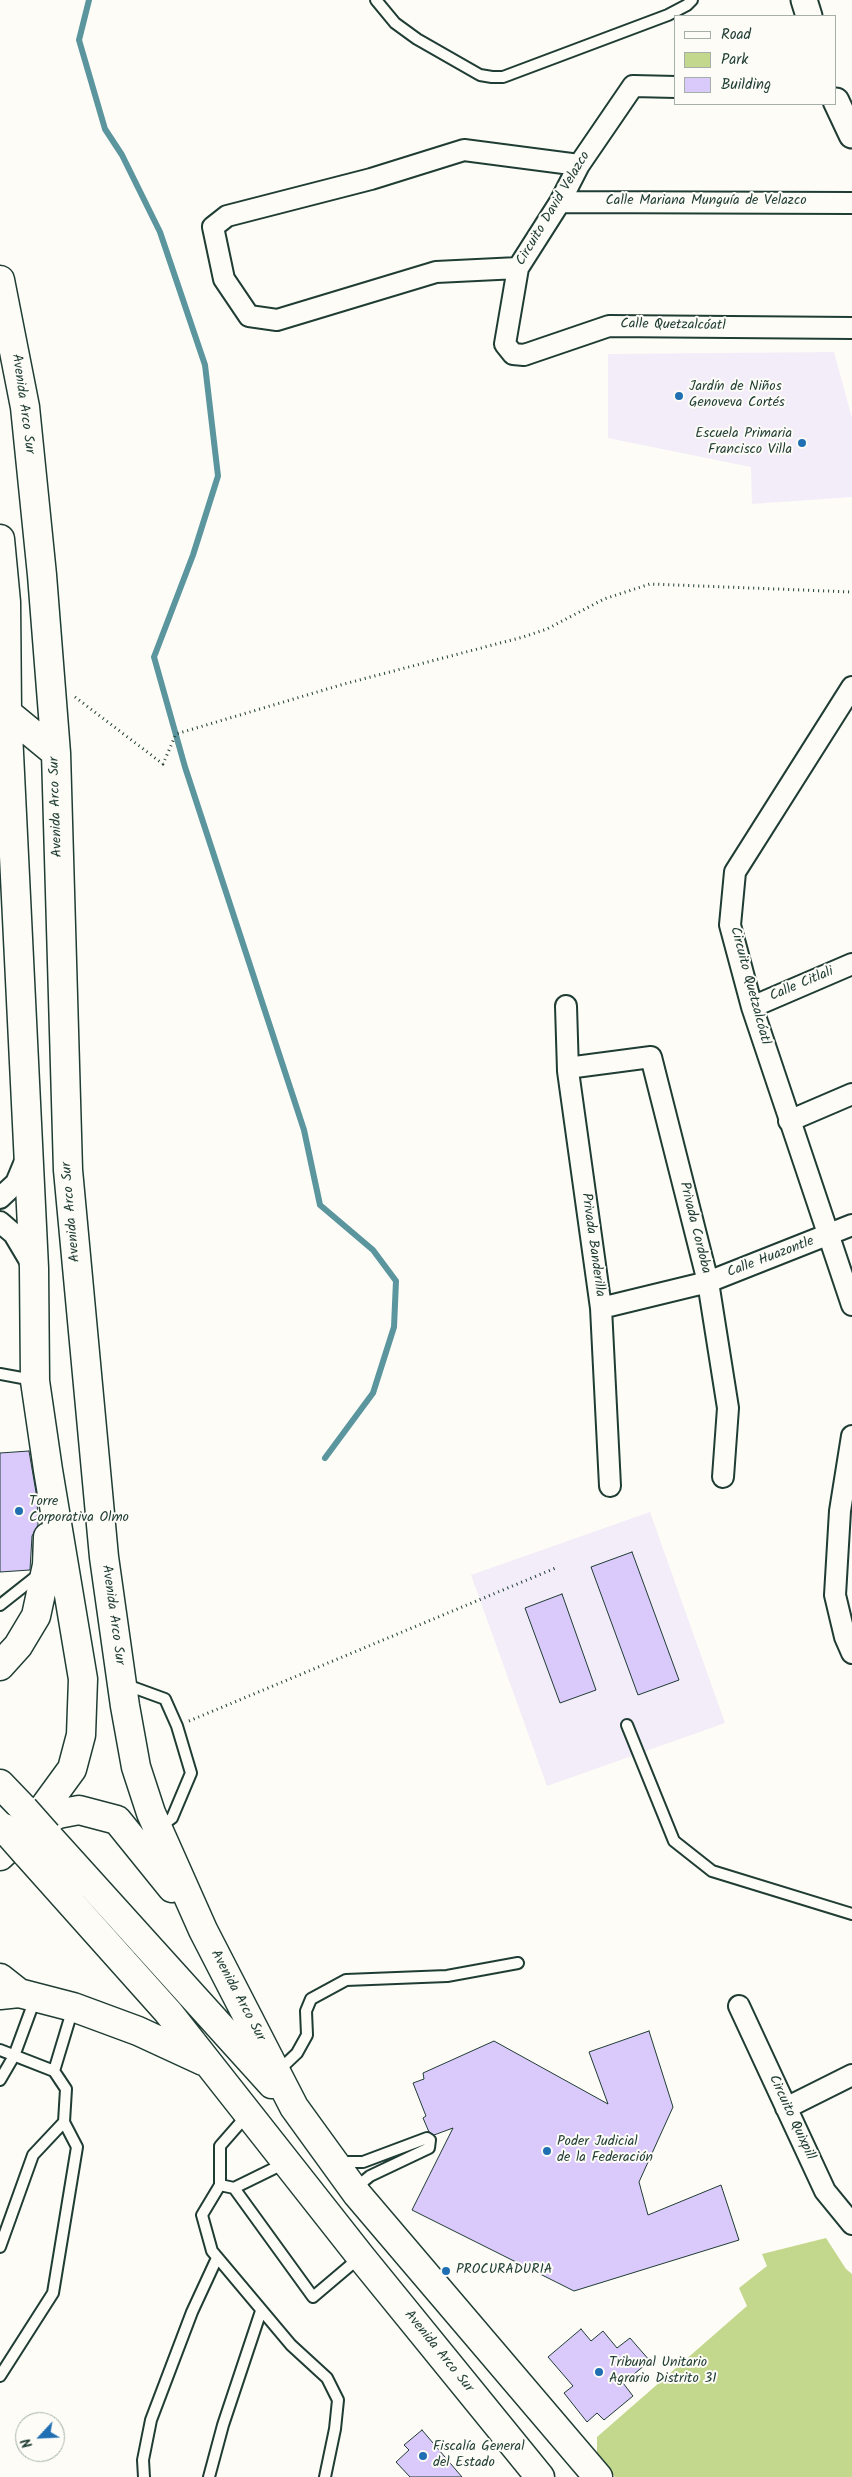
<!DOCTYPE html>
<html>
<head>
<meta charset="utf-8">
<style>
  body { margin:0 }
  #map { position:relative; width:852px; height:2477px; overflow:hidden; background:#fdfcf7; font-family:Kalam,sans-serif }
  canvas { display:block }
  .legend { position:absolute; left:674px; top:15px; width:162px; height:90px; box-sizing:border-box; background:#fdfcf7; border:1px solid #a4b0a9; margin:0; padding:6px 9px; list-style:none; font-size:15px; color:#1f3d34 }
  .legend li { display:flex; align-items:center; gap:10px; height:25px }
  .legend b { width:25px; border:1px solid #a4b0a9 }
  .north { position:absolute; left:15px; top:2412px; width:50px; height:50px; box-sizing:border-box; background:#fdfcf7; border:1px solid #a4b0a9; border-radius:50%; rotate:245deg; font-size:14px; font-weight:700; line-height:20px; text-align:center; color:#1f3d34 }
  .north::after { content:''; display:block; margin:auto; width:18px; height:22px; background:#1f6fb2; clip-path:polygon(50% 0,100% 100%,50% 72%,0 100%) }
</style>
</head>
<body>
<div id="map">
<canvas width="852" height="2477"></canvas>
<ul class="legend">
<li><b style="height:6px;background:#fdfcf7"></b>Road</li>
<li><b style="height:14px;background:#c4d88d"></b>Park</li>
<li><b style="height:14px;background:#dac9fb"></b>Building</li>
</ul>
<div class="north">N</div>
</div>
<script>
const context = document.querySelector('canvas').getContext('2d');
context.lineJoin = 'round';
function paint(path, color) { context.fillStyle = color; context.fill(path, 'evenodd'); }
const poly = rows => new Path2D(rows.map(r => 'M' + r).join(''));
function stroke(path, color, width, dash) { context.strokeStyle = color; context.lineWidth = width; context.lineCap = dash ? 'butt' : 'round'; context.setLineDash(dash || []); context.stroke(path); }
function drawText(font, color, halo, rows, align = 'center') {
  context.font = font + ' Kalam,sans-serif'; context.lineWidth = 4; context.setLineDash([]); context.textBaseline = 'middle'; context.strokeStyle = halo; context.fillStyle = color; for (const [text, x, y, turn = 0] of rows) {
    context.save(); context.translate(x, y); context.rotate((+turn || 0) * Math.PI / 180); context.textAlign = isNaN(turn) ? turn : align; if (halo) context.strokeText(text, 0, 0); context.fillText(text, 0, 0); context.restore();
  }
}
const built = poly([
  [834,352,852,418,852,497,752,504,751,467,608,438,608,354],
  [650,1512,725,1723,547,1786,471,1575]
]);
const green = poly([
  [826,2238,846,2269,852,2274,852,2477,615,2477,597,2457,597,2437,747,2306,739,2288,767,2266,762,2254]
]);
const stream = poly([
  [89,0,79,40,105,129,122,155,160,232,205,365,218,476,193,555,154,657,185,767,304,1130,320,1205,373,1250,396,1281,394,1327,373,1393,325,1458]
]);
const building = poly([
  [29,1451,37,1498,38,1525,32,1536,30,1570,0,1572,0,1453,29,1451],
  [632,1552,679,1680,638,1695,591,1567,632,1552],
  [562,1594,596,1690,560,1703,525,1608,562,1594],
  [649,2031,673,2107,639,2182,648,2215,721,2185,739,2240,574,2291,412,2210,453,2128,434,2135,429,2132,423,2118,426,2116,413,2083,424,2079,423,2073,494,2041,608,2104,589,2052,649,2031],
  [581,2329,591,2341,603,2331,617,2348,630,2338,650,2361,623,2383,633,2396,604,2420,597,2413,587,2422,564,2393,573,2386,548,2357,581,2329],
  [422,2430,462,2477,410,2477,396,2462,409,2450,404,2445,422,2430]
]);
const path = poly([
  [75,697,163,764,176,734,344,684,523,637,547,629,604,599,650,584,852,592],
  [189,1721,558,1567]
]);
const service = poly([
  [376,0,395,23,417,39,480,75,492,77,503,77,668,15,687,5,692,0],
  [0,1374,33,1380],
  [0,1605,38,1575],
  [124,1684,165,1699,177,1726,191,1773,172,1818,158,1828],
  [627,1725,674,1841,712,1871,852,1914],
  [0,2050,54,2071,66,2089,64,2122,77,2147,53,2293,0,2376],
  [54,2071,73,2008],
  [277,2072,297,2053,307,2035,306,2011,311,1999,346,1980,447,1976,518,1963],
  [0,2080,14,2056,35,1999],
  [248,2114,220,2146,220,2185,202,2215,212,2251,291,2345,327,2378,338,2400,335,2429,325,2477],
  [338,2162,363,2162,427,2138,430,2140,429,2148,370,2176,359,2185,358,2190],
  [220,2185,234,2188,285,2163],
  [234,2188,313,2297,359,2258],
  [0,2247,33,2155,64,2122],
  [144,2477,143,2460,151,2420,192,2312,217,2258],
  [209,2477,223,2425,261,2311]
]);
const minor = poly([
  [676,87,633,86,579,165,560,202,518,268,505,344,513,354,524,355,609,326,852,328],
  [560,202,852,203],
  [518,268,436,272,277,320,249,316,224,279,213,227,227,216,371,179,464,150,579,165],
  [852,687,735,872,730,925,752,1007,852,1305],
  [566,1006,568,1071,601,1308,610,1486],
  [752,1007,852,964],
  [568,1071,575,1067,651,1057,708,1282,728,1408,723,1477],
  [789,1121,852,1094],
  [0,1198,16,1183,26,1159],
  [0,1222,14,1234,33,1266],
  [601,1308,708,1282,852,1225],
  [852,1436,840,1511,835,1595,845,1637,852,1653],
  [739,2006,825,2191,852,2224],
  [786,2108,852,2075]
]);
const tertiary = poly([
  [804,0,809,16],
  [836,101,852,135]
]);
const secondary = poly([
  [0,280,25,407,42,575,56,753,68,1170,104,1557,125,1706,136,1767,151,1813,203,1930,294,2107,357,2194,598,2477],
  [0,539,6,602,7,712,34,1268,35,1381,48,1470,83,1679,81,1735,72,1769,26,1832,0,1856],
  [0,707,56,753],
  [0,1666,18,1646,36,1616,47,1565,48,1537],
  [0,1784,24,1809],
  [31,1829,58,1814,79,1810,117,1820,172,1888],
  [47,1835,272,2084],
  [26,1853,168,2012,361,2257,540,2477],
  [0,1978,19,1993,73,2007,138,2031,203,2061]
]);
const trunk = poly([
  [0,1995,19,1993]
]);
const secondaryBridge = poly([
  [24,1809,47,1835],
  [4,1828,26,1853]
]);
const markers = [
  [679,396,5,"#1f6fb2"],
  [802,443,5,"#1f6fb2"],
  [19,1511,5,"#1f6fb2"],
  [547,2151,5,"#1f6fb2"],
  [446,2271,5,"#1f6fb2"],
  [599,2372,5,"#1f6fb2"],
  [423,2456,5,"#1f6fb2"]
];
const streetNames = [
  ["Calle Mariana Munguía de Velazco",706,202],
  ["Circuito David Velazco",554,209,-59],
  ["Calle Quetzalcóatl",673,326,1],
  ["Avenida Arco Sur",22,404,82],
  ["Avenida Arco Sur",57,807,-92],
  ["Calle Citlali",802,985,-23],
  ["Circuito Quetzalcóatl",749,986,75],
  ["Avenida Arco Sur",72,1212,-95],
  ["Privada Cordoba",694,1228,76],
  ["Privada Banderilla",592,1245,82],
  ["Calle Huazontle",771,1258,-21],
  ["Avenida Arco Sur",112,1615,82],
  ["Avenida Arco Sur",237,1996,62],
  ["Circuito Quixpill",791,2118,65],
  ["Avenida Arco Sur",438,2352,51]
];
const poiNames = [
  ["Jardín de Niños",689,388],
  ["Genoveva Cortés",689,404],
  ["Escuela Primaria",792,435,"right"],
  ["Francisco Villa",792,451,"right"],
  ["Torre",29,1503],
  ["Corporativa Olmo",29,1519],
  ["Poder Judicial",557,2143],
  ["de la Federación",557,2159],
  ["PROCURADURIA",456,2271],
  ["Tribunal Unitario",609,2364],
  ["Agrario Distrito 31",609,2380],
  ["Fiscalía General",433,2448],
  ["del Estado",433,2464]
];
paint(built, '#f2edf8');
paint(green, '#c4d88d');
stroke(stream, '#5b959d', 6);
paint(building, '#dac9fb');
stroke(building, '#1f3d34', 1);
stroke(service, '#1f3d34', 14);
stroke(minor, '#1f3d34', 24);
stroke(tertiary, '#1f3d34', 29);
stroke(secondary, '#1f3d34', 31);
stroke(trunk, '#1f3d34', 31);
stroke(path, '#1f3d34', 3, [1, 4]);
stroke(service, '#fdfcf7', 10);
stroke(minor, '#fdfcf7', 20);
stroke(tertiary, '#fdfcf7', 25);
stroke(secondary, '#fdfcf7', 28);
stroke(trunk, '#fdfcf7', 28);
stroke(secondaryBridge, '#1f3d34', 31, []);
stroke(secondaryBridge, '#fdfcf7', 28);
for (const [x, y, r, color] of markers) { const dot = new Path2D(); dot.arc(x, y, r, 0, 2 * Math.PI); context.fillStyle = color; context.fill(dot); stroke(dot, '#fdfcf7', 2); }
drawText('14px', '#1f3d34', '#fdfcf7', streetNames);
drawText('14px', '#1f3d34', '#fdfcf7', poiNames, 'left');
</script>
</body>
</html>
